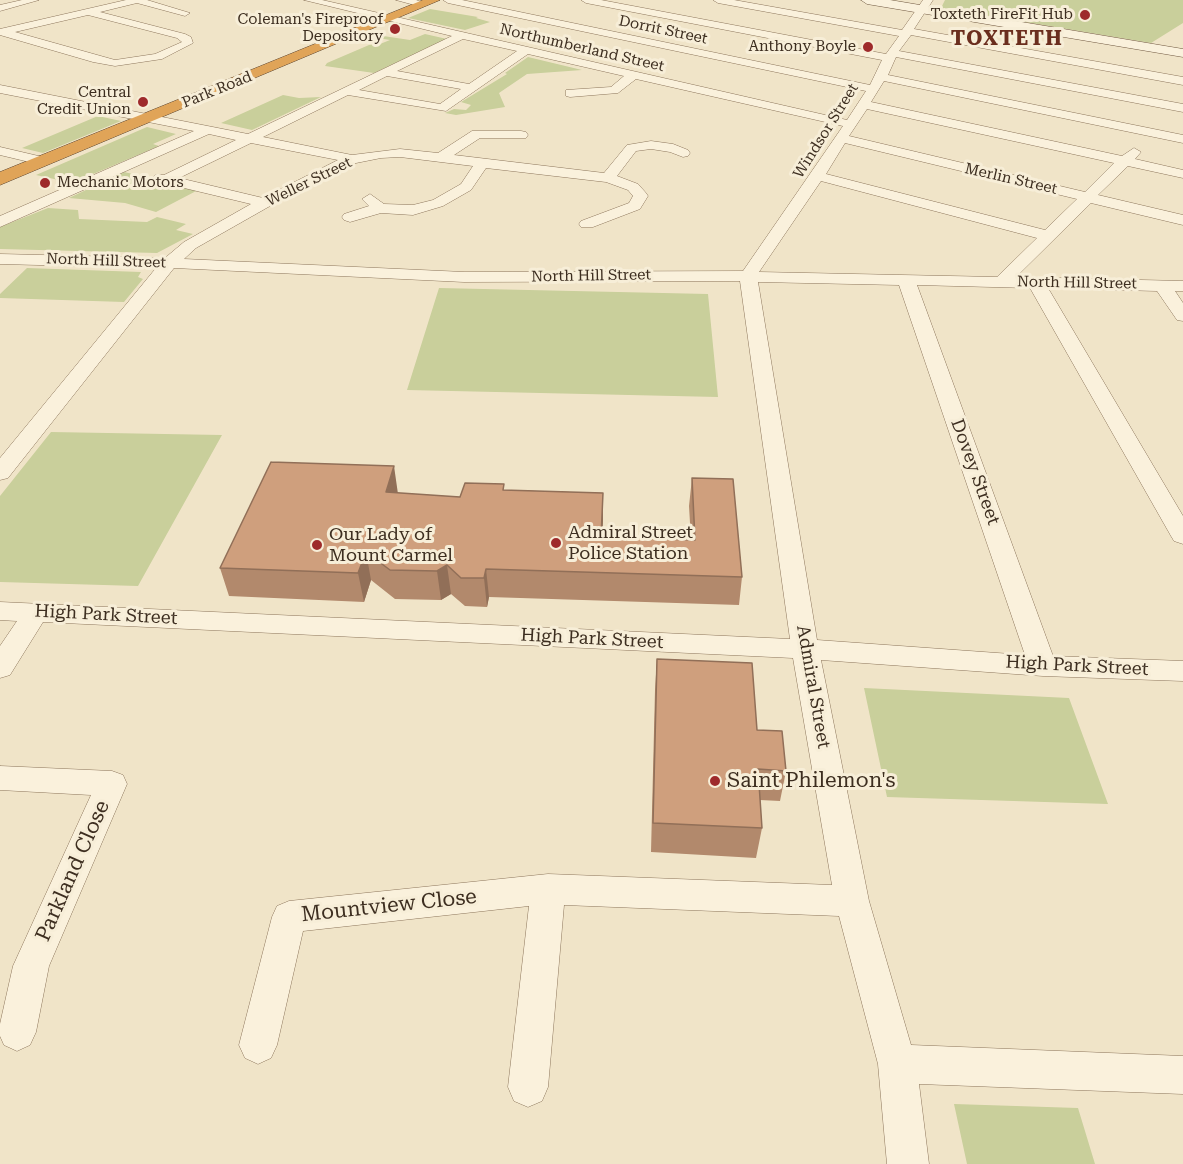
<!DOCTYPE html>
<html>
<head>
<meta charset="utf-8">
<style>
  body { margin:0 }
  canvas { display:block; background:#f0e4c8 }
</style>
</head>
<body>
<canvas width="1183" height="1164"></canvas>
<script>
const context = document.querySelector('canvas').getContext('2d');
context.lineJoin = 'round';
function paint(path, color) { context.fillStyle = color; context.fill(path, 'evenodd'); }
const poly = rows => new Path2D(rows.map(r => 'M' + r).join(''));
function stroke(path, color, width, dash) { context.strokeStyle = color; context.lineWidth = width; context.lineCap = dash ? 'butt' : 'round'; context.setLineDash(dash || []); context.stroke(path); }
function drawText(font, color, halo, rows, align = 'center') {
  context.font = font + ' "Roboto Serif",serif'; context.lineWidth = 6; context.setLineDash([]); context.textBaseline = 'middle'; context.strokeStyle = halo; context.fillStyle = color; for (const [text, x, y, turn = 0] of rows) {
    context.save(); context.translate(x, y); context.rotate((+turn || 0) * Math.PI / 180); context.textAlign = isNaN(turn) ? turn : align; if (halo) context.strokeText(text, 0, 0); context.fillText(text, 0, 0); context.restore();
  }
}
const green = poly([
  [945,0,1183,0,1183,23,1151,43,941,8],
  [430,9,478,17,476,18,490,22,465,30,408,18],
  [370,34,410,40,425,34,447,39,374,73,325,66,327,63,369,45,380,44,390,40,365,36],
  [528,57,582,70,527,74,499,93,505,107,456,115,445,113,454,109,466,110,471,105,461,102,507,74,505,73],
  [283,95,299,98,321,97,252,130,221,123],
  [98,116,121,121,43,153,22,148],
  [147,127,176,134,153,144,159,146,72,183,36,175],
  [124,172,200,189,156,212,125,203,69,198],
  [48,208,78,210,79,219,147,222,157,217,186,224,176,230,193,234,157,253,0,249,0,227],
  [27,268,141,272,138,277,143,279,124,302,0,298,0,294],
  [439,288,708,294,718,397,407,390],
  [51,432,222,435,138,586,0,582,0,496],
  [864,688,1069,698,1108,804,887,797],
  [954,1104,1078,1108,1095,1164,967,1164]
]);
const street = poly([
  [22,0,39,0,0,11,0,5,22,0],
  [126,0,147,0,190,13,185,16,137,3,100,12,185,34,191,37,193,43,162,59,115,66,93,62,0,35,0,29,126,0],
  [88,15,177,38,182,42,155,54,115,60,15,32,88,15],
  [304,0,322,0,847,120,866,91,448,3,443,0,462,0,870,85,882,60,586,3,581,0,601,0,886,54,899,36,718,3,713,0,734,0,902,30,923,0,933,0,914,29,1183,77,1183,85,911,35,899,51,1183,104,1183,112,896,57,888,75,1183,135,1183,143,884,81,871,102,1122,156,1134,148,1141,152,1135,159,1183,170,1183,178,1128,166,1098,195,1183,215,1183,225,1091,203,1016,277,1183,281,1183,291,1175,291,1183,303,1183,321,1177,320,1157,291,1048,288,1183,516,1183,544,1174,541,1171,536,1030,288,917,285,1053,656,1183,661,1183,681,1043,676,821,660,869,901,911,1045,1183,1056,1183,1094,919,1084,929,1164,887,1164,878,1064,839,916,564,905,548,1087,542,1101,528,1107,514,1101,508,1087,529,906,303,931,277,1045,271,1058,258,1064,245,1058,239,1045,272,917,277,906,289,901,548,874,832,885,793,658,43,622,10,675,0,678,0,646,17,621,0,620,0,602,790,639,740,281,464,282,174,268,8,478,0,480,0,458,156,268,0,264,0,254,165,258,184,242,251,204,155,181,153,178,155,175,164,175,236,140,209,134,0,227,0,216,194,131,0,93,0,85,248,134,452,36,304,0],
  [463,39,517,51,469,84,397,71,463,39],
  [528,54,624,76,611,87,566,90,566,96,570,97,618,93,636,79,843,126,743,271,464,272,184,259,196,248,270,206,356,163,381,158,400,157,473,166,461,184,433,200,413,205,384,204,370,194,362,199,369,206,344,214,342,217,344,220,350,222,381,213,413,215,443,206,471,190,486,168,606,182,628,190,633,196,629,203,581,221,579,224,581,227,593,227,640,209,648,196,646,193,638,184,617,176,636,151,651,149,670,152,683,157,688,156,690,153,688,150,673,144,651,141,627,145,604,173,454,155,480,138,526,138,528,135,526,132,521,131,472,131,438,153,400,149,352,155,263,137,348,95,446,111,528,54],
  [387,76,461,89,440,104,359,90,387,76],
  [867,109,1114,163,1085,192,849,136,867,109],
  [251,143,338,160,263,198,179,178,251,143],
  [845,143,1077,199,1045,230,826,174,845,143],
  [821,181,1037,238,997,277,759,272,821,181],
  [758,282,899,285,1025,655,817,640,758,282],
  [396,0,416,0,427,4,422,7,396,0],
  [0,147,47,158,49,161,42,165,0,155,0,147],
  [0,766,112,771,123,775,127,784,49,966,36,1032,30,1045,17,1051,4,1045,0,1036,0,1024,13,966,91,795,0,790,0,766]
]);
const secondary = poly([
  [861,0,890,0,1183,49,1183,57,867,4,861,0]
]);
const highway = poly([
  [423,0,440,0,0,185,0,172,423,0]
]);
const wall = poly([
  [692,478,742,577,739,605,489,597,487,607,465,606,451,594,441,600,395,599,371,580,364,602,229,596,220,568,398,493,460,497,505,490,603,493,602,537,691,540,689,506],
  [657,659,757,730,786,771,780,801,760,800,762,828,756,858,651,852,655,690]
]);
const shadedWall = poly([
  [394,466,398,494,386,492],
  [603,493,603,521,601,565,601,537],
  [366,552,371,580,364,602,358,573],
  [447,565,451,594,441,600,437,571],
  [486,569,489,597,487,607,484,578]
]);
const building = poly([
  [271,462,394,466,386,492,460,497,465,483,504,484,503,490,603,493,601,537,695,540,692,478,733,479,742,577,486,569,484,578,461,578,447,565,437,571,390,570,366,552,358,573,220,568,271,462],
  [657,659,752,663,757,730,782,731,786,771,758,769,762,828,653,823,657,659]
]);
const markers = [
  [1085,15,6,"#9e2a2b"],
  [395,29,6,"#9e2a2b"],
  [868,47,6,"#9e2a2b"],
  [143,102,6,"#9e2a2b"],
  [45,183,6,"#9e2a2b"],
  [556,543,6,"#9e2a2b"],
  [317,545,6,"#9e2a2b"],
  [715,781,6,"#9e2a2b"]
];
const farPoinames = [
  ["Toxteth FireFit Hub",1073,15],
  ["Coleman's Fireproof",383,20],
  ["Depository",383,37],
  ["Anthony Boyle",856,47],
  ["Central",131,93],
  ["Credit Union",131,110],
  ["Mechanic Motors",57,183,"left"]
];
const farStreetnames = [
  ["Dorrit Street",663,30,12],
  ["Northumberland Street",582,48,13],
  ["Park Road",217,90,-22],
  ["Windsor Street",826,131,-58],
  ["Merlin Street",1011,179,13],
  ["Weller Street",309,182,-26],
  ["North Hill Street",106,261,2],
  ["North Hill Street",591,276,-1],
  ["North Hill Street",1077,283,1]
];
const streetNames = [
  ["Dovey Street",975,472,70],
  ["High Park Street",106,615,3],
  ["High Park Street",592,639,3],
  ["High Park Street",1077,666,3],
  ["Admiral Street",813,687,80]
];
const poiNames = [
  ["Admiral Street",568,533],
  ["Police Station",568,554],
  ["Our Lady of",329,535],
  ["Mount Carmel",329,556]
];
const farDistrictnames = [
  ["TOXTETH",1007,39]
];
const nearPoinames = [
  ["Saint Philemon's",727,781]
];
const nearStreetnames = [
  ["Parkland Close",73,871,-66],
  ["Mountview Close",389,906,-6]
];
paint(green, '#c9cf9b');
stroke(street, '#8d765c', 1);
stroke(secondary, '#6f573f', 1);
stroke(highway, '#5b4430', 1);
paint(street, '#faf1dc');
paint(secondary, '#faf1dc');
paint(highway, '#e0a458');
paint(wall, '#b2896c');
paint(shadedWall, '#916f58');
paint(building, '#cf9f7d');
stroke(building, '#916f58', 1.5);
for (const [x, y, r, color] of markers) { const dot = new Path2D(); dot.arc(x, y, r, 0, 2 * Math.PI); context.fillStyle = color; context.fill(dot); stroke(dot, '#f7eed8', 2); }
drawText('15px', '#3d2e20', '#f7eed8', farPoinames, 'right');
drawText('15px', '#3d2e20', '#f7eed8', farStreetnames);
drawText('18px', '#3d2e20', '#f7eed8', streetNames);
drawText('18px', '#3d2e20', '#f7eed8', poiNames, 'left');
context.letterSpacing = '1.5px';
drawText('bold 20px', '#6b2e1e', '#f7eed8', farDistrictnames);
context.letterSpacing = '0px';
drawText('21px', '#3d2e20', '#f7eed8', nearPoinames, 'left');
drawText('21px', '#3d2e20', '#f7eed8', nearStreetnames);
</script>
</body>
</html>
